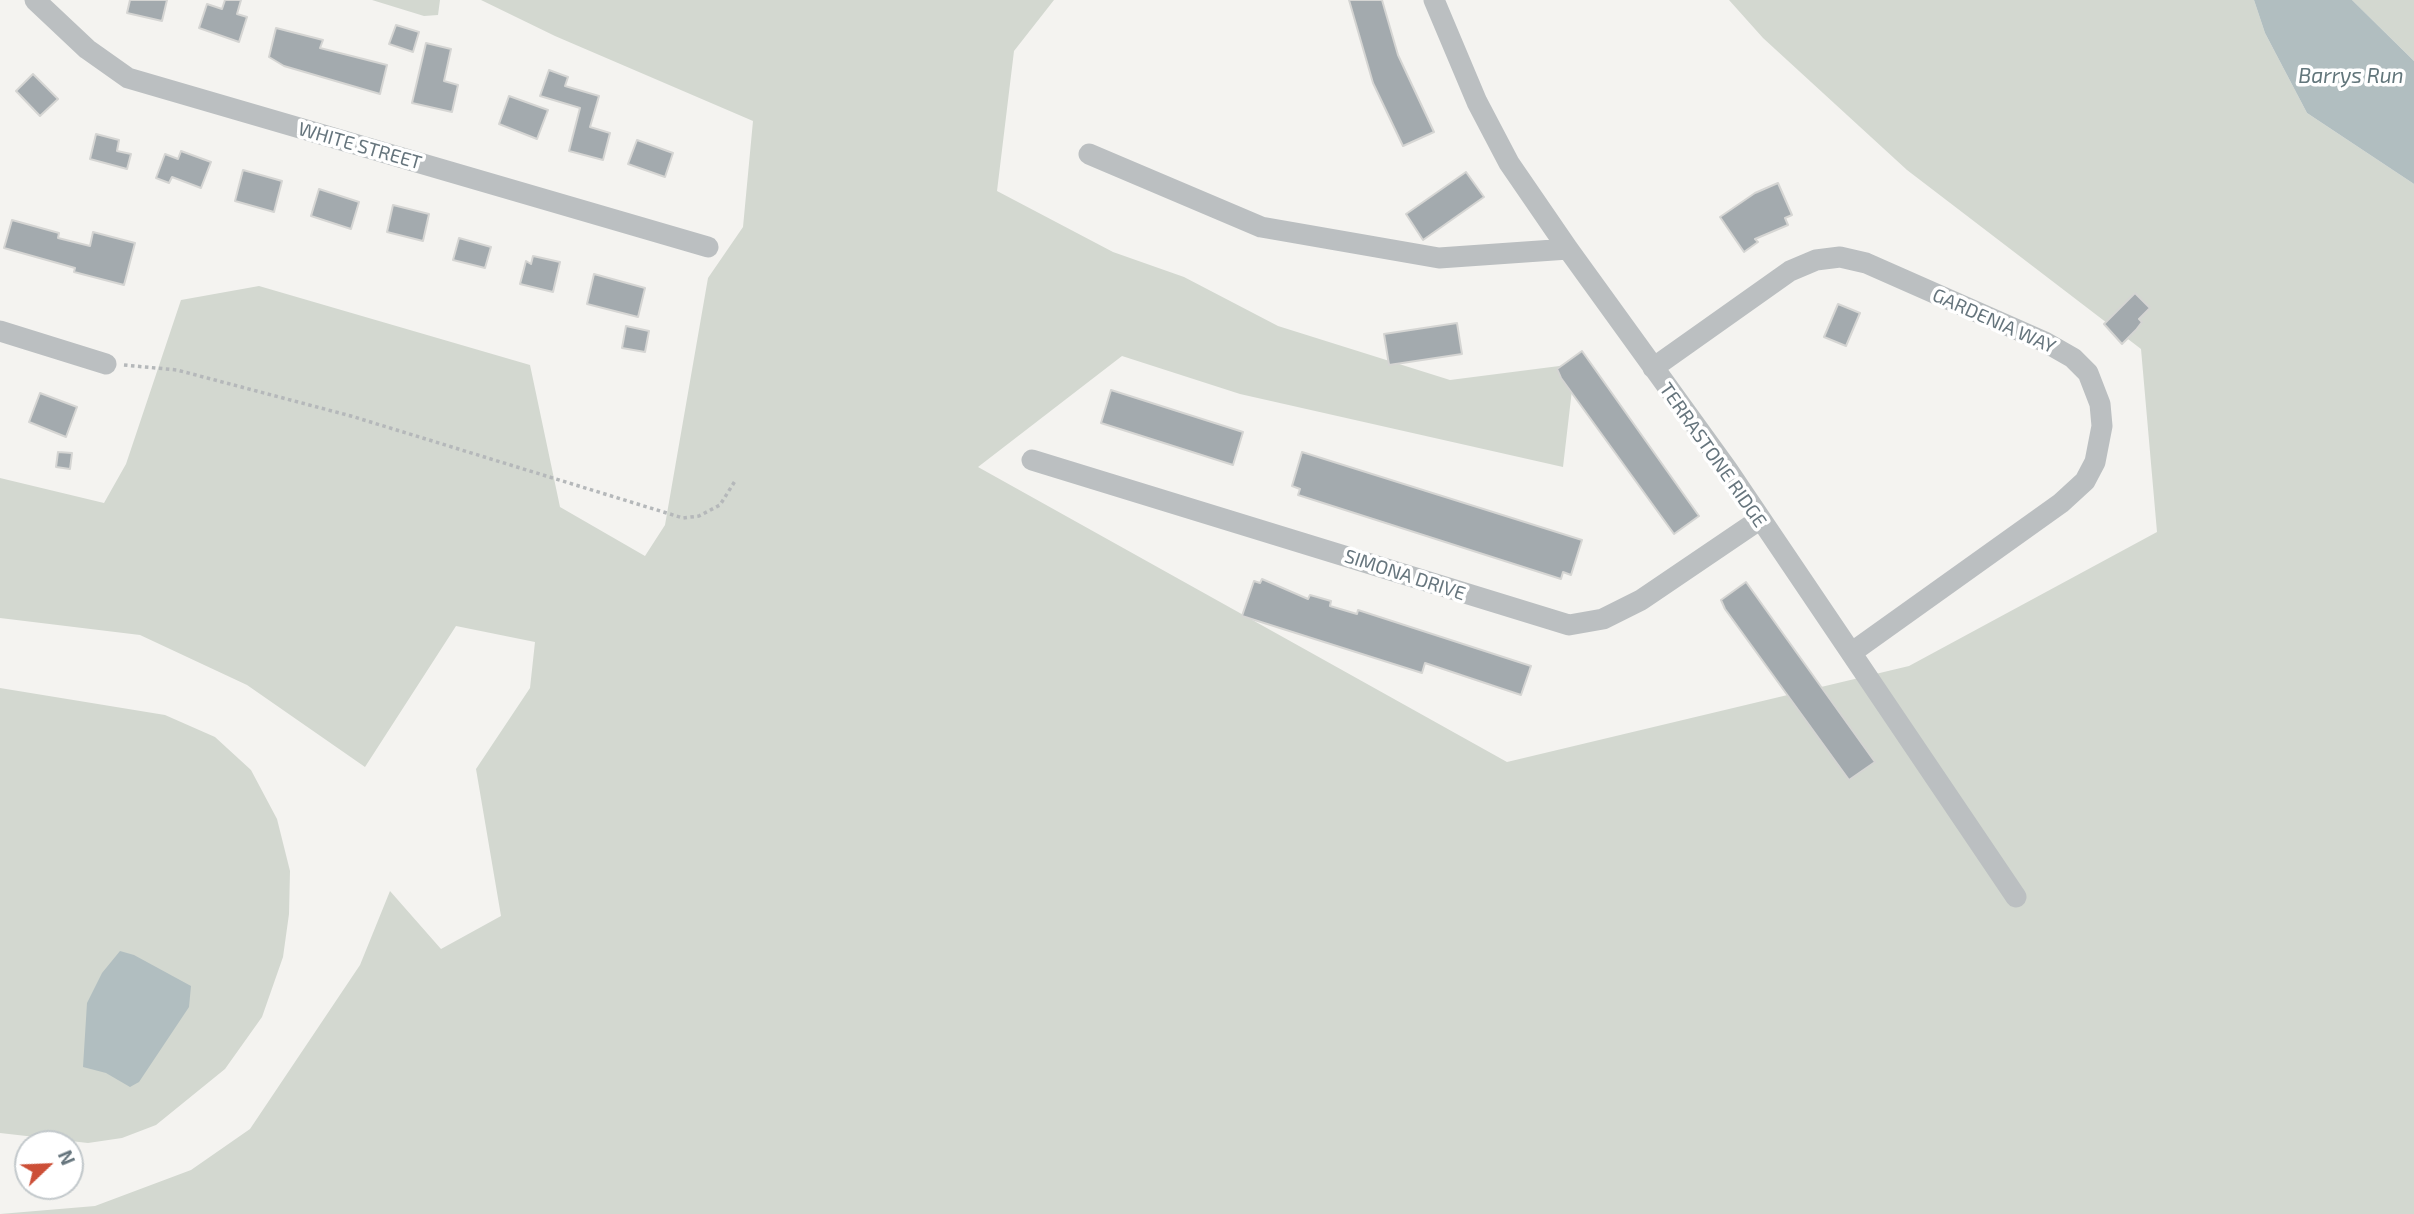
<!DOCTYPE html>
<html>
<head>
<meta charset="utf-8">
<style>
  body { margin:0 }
  #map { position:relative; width:2414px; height:1214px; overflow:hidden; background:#f4f3f0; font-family:"Exo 2",sans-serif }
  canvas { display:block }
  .north { position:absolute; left:14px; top:1130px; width:70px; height:70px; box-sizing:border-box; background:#fff; border:2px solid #c2c8cb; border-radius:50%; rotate:67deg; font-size:19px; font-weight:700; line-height:28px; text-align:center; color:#66757d }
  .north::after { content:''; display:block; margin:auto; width:24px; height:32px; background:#cc4f37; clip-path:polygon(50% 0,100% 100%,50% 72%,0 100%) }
</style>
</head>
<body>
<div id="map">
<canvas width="2414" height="1214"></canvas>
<div class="north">N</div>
</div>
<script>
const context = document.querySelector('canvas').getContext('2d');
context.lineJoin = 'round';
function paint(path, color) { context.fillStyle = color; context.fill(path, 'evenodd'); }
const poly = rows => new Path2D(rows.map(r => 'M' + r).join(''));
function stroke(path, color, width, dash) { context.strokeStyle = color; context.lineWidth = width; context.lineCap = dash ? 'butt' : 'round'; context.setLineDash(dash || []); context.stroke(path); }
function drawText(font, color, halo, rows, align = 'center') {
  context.font = font + ' "Exo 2",sans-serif'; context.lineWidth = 7; context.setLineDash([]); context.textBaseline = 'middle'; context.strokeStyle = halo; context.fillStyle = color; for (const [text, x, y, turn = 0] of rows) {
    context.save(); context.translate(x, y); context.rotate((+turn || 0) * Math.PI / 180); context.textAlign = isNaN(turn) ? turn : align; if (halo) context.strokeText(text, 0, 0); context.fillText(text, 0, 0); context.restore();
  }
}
const green = poly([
  [372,0,440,0,438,15,424,16],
  [481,0,1054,0,1014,51,997,191,1113,252,1184,277,1278,326,1450,380,1575,364,1563,467,1240,394,1122,356,978,467,1507,762,1909,666,2157,532,2141,349,1907,170,1763,38,1729,0,2254,0,2265,33,2307,113,2414,184,2414,1214,0,1214,95,1206,191,1170,250,1129,360,965,390,891,441,949,501,916,476,769,530,688,535,642,456,626,365,767,247,685,140,635,0,618,0,478,104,503,126,464,181,300,259,286,530,365,560,507,645,556,665,525,708,278,743,227,753,121,555,36],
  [2352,0,2414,0,2414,61],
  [0,688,165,715,215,737,251,770,277,819,290,871,289,914,283,957,262,1017,225,1069,156,1125,122,1138,88,1143,0,1133]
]);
const water = poly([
  [2254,0,2352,0,2414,61,2414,184,2307,113,2265,33],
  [120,951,134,955,191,986,189,1007,139,1082,130,1087,106,1073,83,1067,87,1003,102,973]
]);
const building = poly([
  [130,0,167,0,162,21,127,13,130,0],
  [225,0,241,0,237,14,247,17,239,42,199,28,207,4,222,9,225,0],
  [1349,0,1382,0,1398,55,1434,132,1403,146,1373,83,1349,0],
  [396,25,419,32,413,52,389,44,396,25],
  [276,28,323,40,320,48,387,65,380,94,284,66,269,57,276,28],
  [426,43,451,49,444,81,458,85,452,112,412,103,426,43],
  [549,70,568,77,565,86,599,96,590,127,610,133,603,160,569,151,580,108,540,96,549,70],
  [33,74,58,99,40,116,16,91,33,74],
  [509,96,548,110,537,139,499,124,509,96],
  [96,134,119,140,117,151,131,154,127,169,90,159,96,134],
  [637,140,673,153,665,177,628,164,637,140],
  [181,151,211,162,201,188,172,177,169,183,156,178,165,154,178,159,181,151],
  [243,170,282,181,274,212,235,201,243,170],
  [1466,172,1484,197,1423,240,1406,214,1466,172],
  [1778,183,1792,215,1785,218,1788,225,1755,239,1758,242,1744,252,1720,217,1755,193,1778,183],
  [319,189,359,202,351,229,311,216,319,189],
  [393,205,429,214,423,241,387,232,393,205],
  [12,220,59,233,58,238,90,246,93,232,135,243,124,285,74,272,75,268,4,248,12,220],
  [459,238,491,247,485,268,453,260,459,238],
  [533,256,560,262,553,292,520,284,526,261,531,264,533,256],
  [594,274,645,288,638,317,587,304,594,274],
  [2135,293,2150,308,2139,319,2142,322,2136,330,2122,344,2104,324,2135,293],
  [1838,304,1860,313,1846,346,1824,337,1838,304],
  [1457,323,1462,354,1389,365,1384,334,1457,323],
  [626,326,649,331,645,352,622,348,626,326],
  [1582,351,1699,516,1674,534,1561,378,1557,369,1582,351],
  [1111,390,1243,432,1233,465,1101,423,1111,390],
  [40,393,77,407,66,437,29,422,40,393],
  [58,452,72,453,70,469,56,467,58,452],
  [1302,452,1582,540,1571,575,1563,572,1561,579,1298,495,1300,489,1292,486,1302,452],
  [1262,579,1308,599,1310,595,1331,601,1330,606,1357,614,1358,610,1531,666,1521,695,1425,663,1422,673,1242,616,1254,581,1260,583,1262,579],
  [1746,582,1875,762,1849,780,1725,609,1721,600,1746,582]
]);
const path = poly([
  [124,365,177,370,351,416,683,518,699,516,720,505,735,481]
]);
const minor = poly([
  [35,0,87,49,128,78,708,247],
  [1434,0,1477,102,1509,163,1568,249,1727,469,2016,897],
  [1089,154,1261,227,1439,258,1568,249],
  [0,331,106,364],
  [1653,368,1790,271,1816,260,1840,257,1866,263,2045,342,2073,358,2088,373,2100,404,2102,426,2095,462,2085,481,2061,503,1851,653],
  [1032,460,1569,625,1603,619,1641,600,1759,520]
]);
const streetNames = [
  ["WHITE STREET",360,146,16],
  ["GARDENIA WAY",1994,321,24],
  ["TERRASTONE RIDGE",1713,455,55],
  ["SIMONA DRIVE",1405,575,18]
];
const waterNames = [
  ["Barrys Run",2351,76]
];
paint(green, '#d3d8d0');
paint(water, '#b1bec0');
paint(building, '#a3aaae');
stroke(building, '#d5d5d3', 2);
stroke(path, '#b5b8ba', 3.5, [3.5, 3.5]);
stroke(minor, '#bbbfc1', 21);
drawText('19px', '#66757d', '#fff', streetNames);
drawText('italic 21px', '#62767b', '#fff', waterNames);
</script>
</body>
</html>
